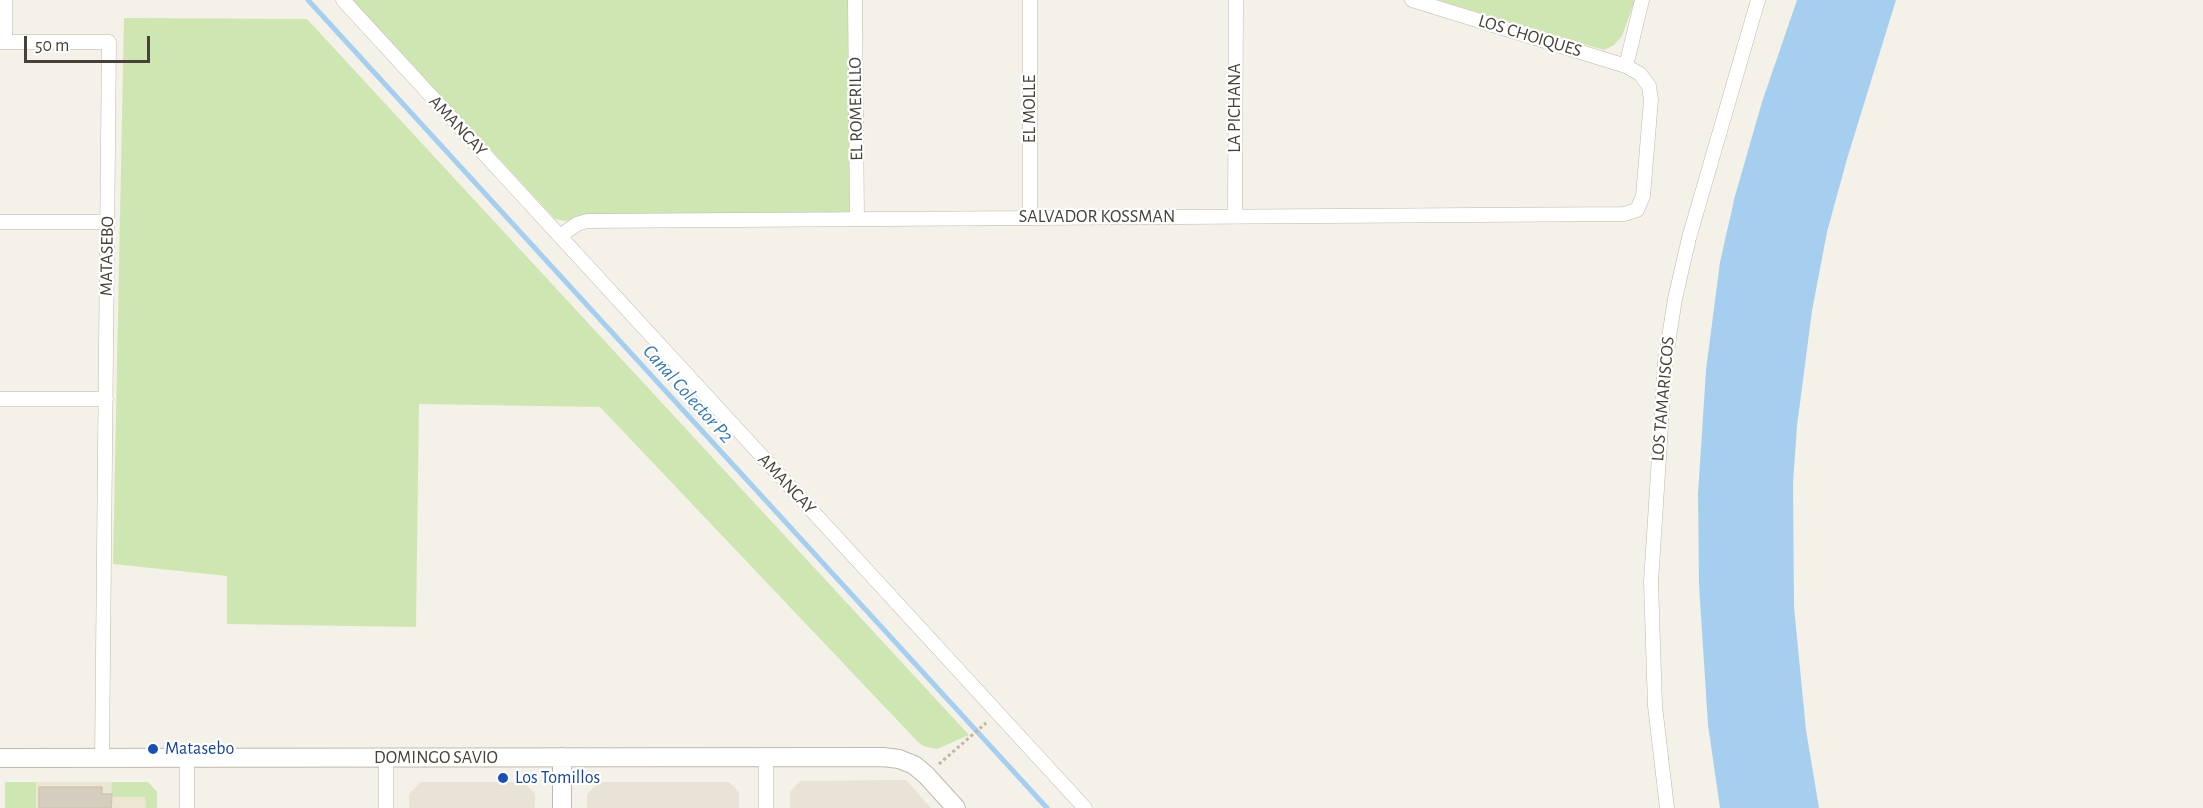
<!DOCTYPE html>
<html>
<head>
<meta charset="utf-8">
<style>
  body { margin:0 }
  #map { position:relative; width:2203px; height:808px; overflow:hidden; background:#f4f1e8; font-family:"Alegreya Sans",sans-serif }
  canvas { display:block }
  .scale { position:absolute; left:24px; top:36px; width:126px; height:27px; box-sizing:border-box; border:3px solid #474137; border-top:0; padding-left:8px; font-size:18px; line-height:21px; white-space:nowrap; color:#474137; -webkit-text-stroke:4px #fff; paint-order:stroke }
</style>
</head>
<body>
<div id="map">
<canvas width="2203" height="808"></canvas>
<div class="scale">50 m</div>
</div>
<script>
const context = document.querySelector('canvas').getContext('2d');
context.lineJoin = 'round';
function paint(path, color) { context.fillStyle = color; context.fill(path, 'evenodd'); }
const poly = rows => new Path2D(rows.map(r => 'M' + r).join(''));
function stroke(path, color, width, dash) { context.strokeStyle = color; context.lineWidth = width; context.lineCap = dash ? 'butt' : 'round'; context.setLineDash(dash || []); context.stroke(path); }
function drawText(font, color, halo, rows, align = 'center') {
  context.font = font + ' "Alegreya Sans",sans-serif'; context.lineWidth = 4.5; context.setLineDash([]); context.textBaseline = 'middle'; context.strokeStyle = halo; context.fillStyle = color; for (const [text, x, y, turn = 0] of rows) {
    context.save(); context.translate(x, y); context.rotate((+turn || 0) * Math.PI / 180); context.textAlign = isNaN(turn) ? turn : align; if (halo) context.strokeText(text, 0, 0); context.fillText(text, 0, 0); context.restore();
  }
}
const residential = poly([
  [906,780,931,808,790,808,790,792,800,781],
  [421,782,524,782,535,794,535,808,409,808,409,794],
  [599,782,729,782,739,792,739,808,587,808,587,794]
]);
const education = poly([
  [5,782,148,782,157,792,157,808,5,808]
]);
const green = poly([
  [352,0,848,0,850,213,585,215,566,221,555,219],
  [1437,0,1635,0,1622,36,1614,45,1604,50],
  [124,18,307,19,969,735,937,749,923,746,918,742,600,407,419,404,416,627,227,624,227,576,113,564],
  [5,782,36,782,36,808,5,808],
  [112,782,148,782,157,792,157,808,146,808,145,797,111,797]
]);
const water = poly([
  [1797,0,1896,0,1847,159,1827,232,1812,311,1797,426,1793,483,1794,607,1806,730,1819,808,1720,808,1708,725,1699,585,1698,494,1706,370,1720,262,1735,196,1762,102]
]);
const stream = poly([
  [308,0,1047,808]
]);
const building = poly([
  [39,787,102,787,102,794,112,794,111,808,39,808,39,787]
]);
const path = poly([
  [939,764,986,723]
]);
const minor = poly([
  [343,0,1085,808],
  [855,0,857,219],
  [1030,0,1030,218],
  [0,42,109,42,102,758],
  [5,42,5,0],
  [1626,66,1642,0],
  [1235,216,1236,0],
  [0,222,107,222],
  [560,236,577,224,587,221,1624,214,1637,210,1643,196,1651,100,1649,86,1640,74,1626,66,1412,0],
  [0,399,106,399],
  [766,757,766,808],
  [386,758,386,808],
  [187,808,187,758],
  [1667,808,1655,706,1651,582,1665,363,1675,299,1689,238,1758,0]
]);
const tertiary = poly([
  [562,757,562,808],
  [0,758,883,757,899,759,914,765,926,775,956,808]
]);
const markers = [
  [153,749,6,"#1a4fb4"],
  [503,778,6,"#1a4fb4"]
];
const streetNames = [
  ["LOS CHOIQUES",1530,36,17],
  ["LA PICHANA",1235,108,-90],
  ["EL ROMERILLO",856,109,-91],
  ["EL MOLLE",1030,109,-90],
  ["AMANCAY",458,126,47],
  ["SALVADOR KOSSMAN",1097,217],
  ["MATASEBO",107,256,-89],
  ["LOS TAMARISCOS",1663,399,-85],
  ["AMANCAY",787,484,47],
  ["DOMINGO SAVIO",436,758]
];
const transitNames = [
  ["Matasebo",165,749],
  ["Los Tomillos",515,778]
];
const waterNames = [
  ["Canal Colector P2",688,394,48]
];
paint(residential, '#e8e3d6');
paint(education, '#ede6d3');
paint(green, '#cee7b2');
paint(water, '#a6cfef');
stroke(stream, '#a6cfef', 5);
paint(building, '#d5cdbe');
stroke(building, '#d0c5b1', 1.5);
stroke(minor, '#bfb9ab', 15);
stroke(tertiary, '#bfb9ab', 20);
stroke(path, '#c1b59c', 3, [3, 3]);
stroke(minor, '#fff', 14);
stroke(tertiary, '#fff', 18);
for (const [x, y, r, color] of markers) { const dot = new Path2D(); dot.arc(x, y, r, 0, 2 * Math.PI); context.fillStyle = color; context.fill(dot); stroke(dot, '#fff', 2); }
drawText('18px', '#474137', '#fff', streetNames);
drawText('18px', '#164399', '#fff', transitNames, 'left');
drawText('italic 20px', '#3178b2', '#fff', waterNames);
</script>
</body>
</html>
